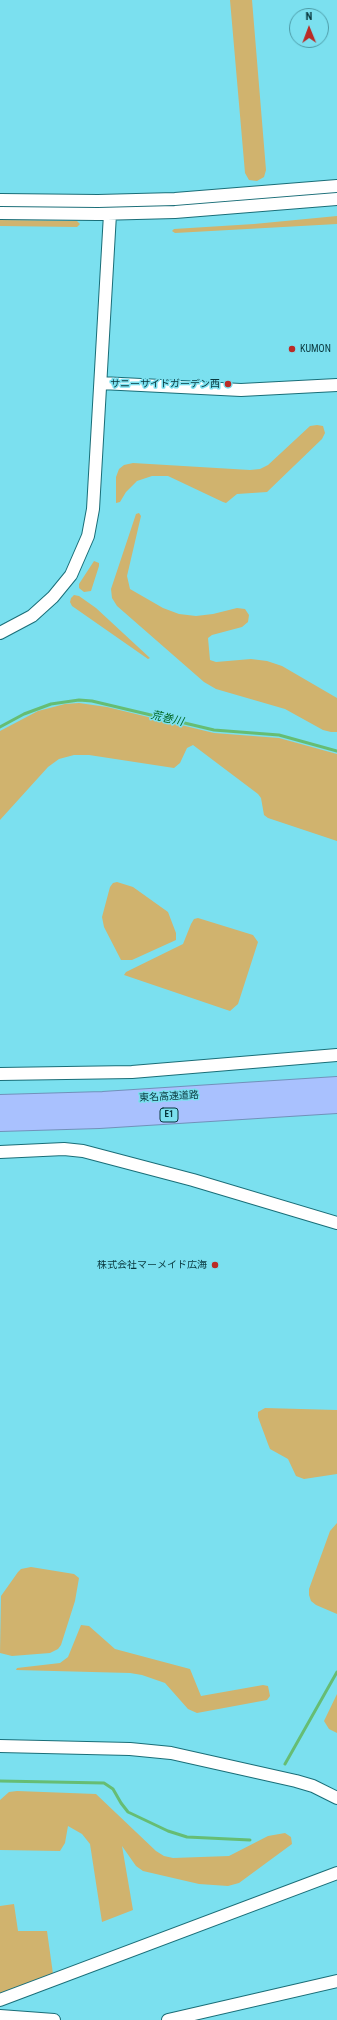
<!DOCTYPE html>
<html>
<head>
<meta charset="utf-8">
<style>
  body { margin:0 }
  #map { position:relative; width:337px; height:2020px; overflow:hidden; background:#7be0ef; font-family:"Roboto Condensed",sans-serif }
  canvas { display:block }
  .north { position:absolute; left:289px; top:8px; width:40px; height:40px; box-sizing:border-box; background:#7be0ef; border:1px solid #4d9ca8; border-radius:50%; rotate:359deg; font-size:11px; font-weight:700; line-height:16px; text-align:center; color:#08373d }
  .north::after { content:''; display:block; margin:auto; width:14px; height:18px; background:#ba2b26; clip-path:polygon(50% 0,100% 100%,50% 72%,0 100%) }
</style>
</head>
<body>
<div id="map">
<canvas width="337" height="2020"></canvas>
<div class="north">N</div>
</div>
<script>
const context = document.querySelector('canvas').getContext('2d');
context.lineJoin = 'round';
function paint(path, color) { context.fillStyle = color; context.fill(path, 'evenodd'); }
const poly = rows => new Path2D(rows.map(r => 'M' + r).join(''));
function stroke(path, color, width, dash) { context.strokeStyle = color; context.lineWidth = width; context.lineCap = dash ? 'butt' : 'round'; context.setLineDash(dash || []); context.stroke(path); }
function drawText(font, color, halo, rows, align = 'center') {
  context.font = font + ' "Roboto Condensed","Noto Sans JP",sans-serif'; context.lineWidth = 3; context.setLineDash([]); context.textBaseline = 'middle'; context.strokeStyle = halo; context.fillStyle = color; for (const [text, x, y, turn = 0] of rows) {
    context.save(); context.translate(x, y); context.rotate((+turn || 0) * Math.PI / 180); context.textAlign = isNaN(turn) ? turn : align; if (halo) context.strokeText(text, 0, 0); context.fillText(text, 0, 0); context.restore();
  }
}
const green = poly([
  [230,0,252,0,266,170,264,177,257,181,249,180,245,173],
  [337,216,337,224,175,233,172,231,174,229,254,224],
  [0,220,77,221,80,224,77,227,0,226],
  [317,425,323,426,325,433,322,439,267,492,237,494,226,503,223,502,168,476,152,476,137,481,126,492,120,502,116,503,116,477,119,469,124,465,133,463,250,470,260,469,268,465,310,426],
  [139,513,141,516,127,576,130,589,163,608,179,614,196,616,213,614,237,608,245,609,249,615,248,622,242,627,212,635,208,638,210,660,216,662,251,659,267,661,282,666,337,698,337,732,331,732,323,730,285,709,216,689,204,682,117,606,112,598,111,589,136,514],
  [94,561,99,563,99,566,91,591,84,592,79,588,79,584],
  [74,595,79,596,96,608,150,658,148,659,72,606,70,602,71,598],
  [79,703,107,707,214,733,279,738,337,754,337,841,268,818,264,815,261,798,258,794,193,745,187,748,180,763,174,768,89,755,74,755,59,759,48,767,0,820,0,731,38,711,65,704],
  [117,882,133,887,168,912,176,933,176,940,132,960,121,960,104,927,102,917,110,887,113,883],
  [198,918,253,935,258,942,238,1004,230,1011,124,975,126,972,183,944,191,924,194,919],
  [265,1408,337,1410,337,1474,304,1479,296,1476,288,1459,270,1449,268,1444,258,1417,258,1412],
  [337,1523,337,1614,316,1605,311,1601,309,1595,309,1589,330,1531],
  [31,1567,74,1574,79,1578,75,1601,61,1645,58,1649,50,1653,12,1656,0,1653,1,1596,18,1572,21,1569],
  [81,1625,89,1626,115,1649,190,1669,201,1696,263,1685,268,1686,270,1696,267,1700,197,1713,188,1709,165,1683,142,1675,130,1673,16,1670,17,1668,60,1663,68,1657],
  [337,1694,337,1733,329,1729,324,1721],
  [17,1791,96,1794,156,1851,164,1856,173,1858,229,1856,268,1836,285,1833,291,1837,292,1844,239,1883,228,1886,199,1884,143,1871,136,1866,122,1846,133,1910,102,1922,90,1844,82,1834,68,1826,65,1843,60,1851,0,1850,0,1800,9,1792],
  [14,1904,18,1931,47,1931,53,1974,0,1994,0,1906]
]);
const stream = poly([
  [0,727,24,714,51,704,79,700,92,701,214,730,279,735,337,751],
  [285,1764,337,1672],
  [0,1781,104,1783,113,1789,121,1803,128,1812,168,1831,187,1837,250,1840]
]);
const minor = poly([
  [0,200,98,201,175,199,337,186],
  [0,213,98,214,175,212,337,199],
  [101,383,241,390,337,385],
  [0,633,32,616,53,597,71,575,88,536,93,509,110,214],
  [0,1074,132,1072,337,1055],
  [0,1152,64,1149,83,1151,193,1180,337,1223],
  [0,1746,130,1749,171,1753,296,1781,313,1786,337,1798],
  [0,2000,337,1873],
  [0,2016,54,2020],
  [168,2020,337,1981]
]);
const highway = poly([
  [0,1104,103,1101,337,1086],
  [0,1122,99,1119,337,1104]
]);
const markers = [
  [292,349,4,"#ba2b26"],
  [228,384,4,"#ba2b26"],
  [215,1265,4,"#ba2b26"]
];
const shields = [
  [169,1115,18]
];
const shieldNames = [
  ["E1",169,1115]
];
const poiNames = [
  ["KUMON",300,349,"left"],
  ["サニーサイドガーデン西",220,384],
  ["株式会社マーメイド広海",207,1265]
];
const streetNames = [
  ["東名高速道路",169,1097,-3]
];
const waterNames = [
  ["荒巻川",167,719,13]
];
paint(green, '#d0b36e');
stroke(stream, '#66bd74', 3);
stroke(minor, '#1a6e78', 14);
stroke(highway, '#7191ba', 20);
stroke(minor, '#fff', 12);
stroke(highway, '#a9c1fe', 18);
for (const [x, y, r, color] of markers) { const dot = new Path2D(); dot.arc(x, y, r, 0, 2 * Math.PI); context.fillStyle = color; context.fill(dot); stroke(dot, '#7be0ef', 1.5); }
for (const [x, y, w] of shields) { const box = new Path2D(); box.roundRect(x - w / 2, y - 7, w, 14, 3); context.fillStyle = '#7be0ef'; context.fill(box); stroke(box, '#08373d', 1); }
drawText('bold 9px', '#08373d', null, shieldNames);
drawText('10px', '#08373d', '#7be0ef', poiNames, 'right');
drawText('10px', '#08373d', '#7be0ef', streetNames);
drawText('italic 11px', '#006724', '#7be0ef', waterNames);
</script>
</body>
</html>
